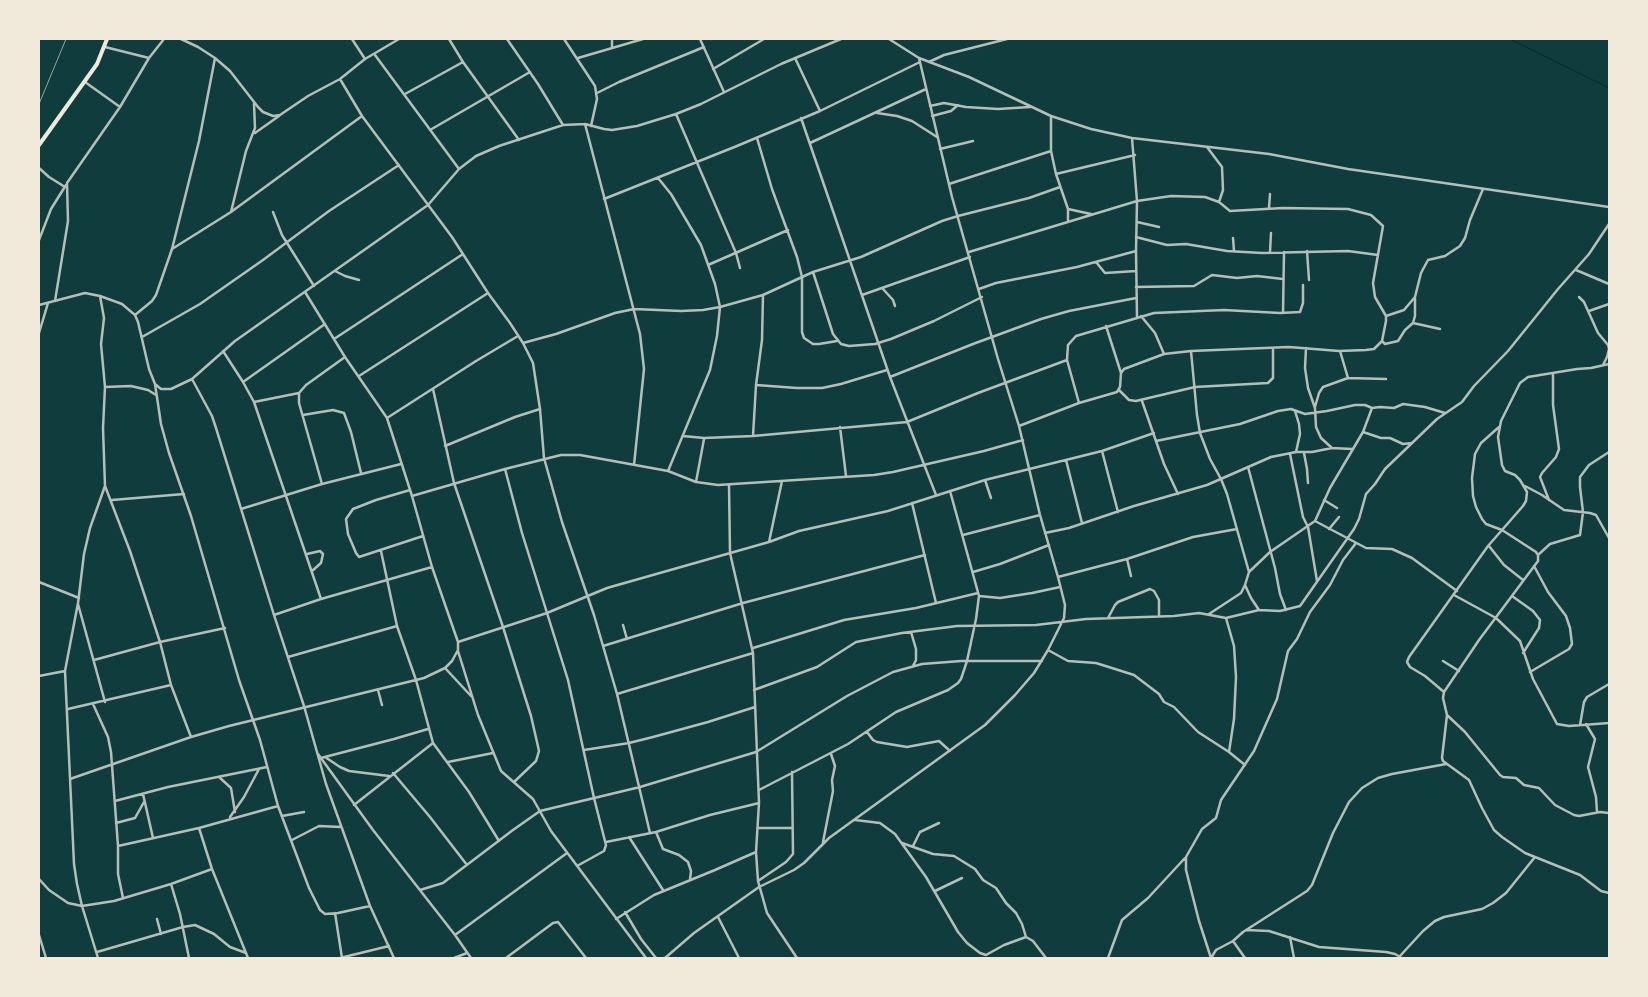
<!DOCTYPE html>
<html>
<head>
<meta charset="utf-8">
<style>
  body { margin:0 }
  #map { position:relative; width:1648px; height:997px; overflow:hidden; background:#0f3d3e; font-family:"Fira Sans Condensed",sans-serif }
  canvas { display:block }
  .frame { position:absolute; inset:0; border:40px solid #f1e9da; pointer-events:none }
</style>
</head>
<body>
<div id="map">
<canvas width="1648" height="997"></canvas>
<div class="frame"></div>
</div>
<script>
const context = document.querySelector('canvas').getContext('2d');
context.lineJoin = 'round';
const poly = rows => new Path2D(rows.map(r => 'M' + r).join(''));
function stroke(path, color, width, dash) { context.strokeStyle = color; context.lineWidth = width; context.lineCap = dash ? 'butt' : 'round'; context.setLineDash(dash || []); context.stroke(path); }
const stream = poly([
  [1510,39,1609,88]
]);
const minor = poly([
  [181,39,198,47,215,58,230,71,258,107,263,112,273,116,280,115,308,96,340,79,365,59],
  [352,39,365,59,399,39],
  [449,39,463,62,519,140],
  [507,39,538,84,563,125],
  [564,39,595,86,597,99,591,126],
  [612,39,612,47],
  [700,39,724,92],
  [889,39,919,58,969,77,1051,116,1091,129,1132,138,1269,154,1348,169,1609,207],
  [105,47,149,58],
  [375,55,459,169],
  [578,58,643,39],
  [795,58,820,111],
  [929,62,944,55,1007,39],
  [713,69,764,39],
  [340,79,362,116],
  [85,82,120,107],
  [597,93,619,82,704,47],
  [405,94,463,62],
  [930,106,944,103,966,107,998,109,1030,107],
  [877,113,897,116,912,121,937,137],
  [676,114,736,253,740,268],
  [932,116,951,111,958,105],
  [1051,116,1051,151,1056,174,1068,209,1068,220],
  [801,118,890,377,936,495],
  [585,124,640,334,644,369,634,465],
  [430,130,530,72],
  [255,133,279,116],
  [757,138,772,189,797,257,802,277,802,332,804,338,813,344,819,344,837,341],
  [1132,138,1137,201,1136,251,1137,317],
  [810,143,926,89],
  [1207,147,1222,167,1223,190,1219,202],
  [940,149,973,141],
  [39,168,49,177,65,187],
  [1056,174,1135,155],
  [658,178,671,194,701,245,715,284,720,307,717,336,710,370,668,471],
  [949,184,1051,151],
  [604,199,737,146,820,111,920,62],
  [1269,208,1270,194],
  [1068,209,1091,214],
  [231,212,246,151,255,128,254,104],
  [273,212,282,235,314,286],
  [1137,222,1159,227],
  [1136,237,1167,245,1186,244,1227,251,1262,253,1348,251,1378,255],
  [1233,238,1234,251],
  [39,240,51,209,66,185],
  [172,249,231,212,362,116,452,237,488,293,510,323,523,343,533,363,540,409,544,458,562,522,594,615,617,694,650,833],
  [1307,251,1309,280],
  [969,252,1137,201,1171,196,1205,197,1219,202,1230,211,1283,208,1348,209,1371,215,1383,226,1373,283,1375,297,1386,316,1386,321,1382,341,1374,349,1366,350,1339,351,1289,347,1191,351,1164,354,1124,369,1121,373,1120,387,1117,392,1079,403,1019,426],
  [1270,252,1271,233],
  [1096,262,1105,273,1136,271],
  [708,265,788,230],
  [1576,270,1609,284],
  [335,271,345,276,359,280],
  [813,272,833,334,841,344,849,346,875,344,891,339,934,321,982,297],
  [1136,287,1194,286,1212,275,1237,278,1257,276,1283,279],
  [883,289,893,300,895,306],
  [979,289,996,283,1077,267,1136,251],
  [862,295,970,257],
  [1579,297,1584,302,1598,333,1608,345,1609,349,1607,357,1603,365],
  [55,301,68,221,67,183,120,107,149,58,164,39],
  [39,305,85,293,100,296,122,304,135,315,138,322,149,369,155,384,161,389,171,389,192,379,235,341,428,205,459,169,476,156,499,146,563,125,585,124,604,129,612,130,637,126,676,114,701,104,781,64,841,39],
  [1589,311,1609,304],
  [1283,313,1284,252],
  [135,315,152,301,156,295,172,249,199,141,215,58],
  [1141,316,1155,333,1164,354],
  [1386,316,1404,310,1415,297,1421,273,1428,260,1445,256,1460,246,1465,238,1470,220,1483,189],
  [1413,323,1440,329],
  [1106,326,1121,373],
  [39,333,48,303],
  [142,337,200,304,263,260,329,211,399,165],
  [334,339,463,254],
  [1382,341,1385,344,1398,341,1405,330,1413,323,1415,316,1415,298],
  [523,343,556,334,615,313,634,309,681,311,703,310,720,307,763,295,813,272,861,257,942,221,958,216,1029,198,1060,187],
  [1306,348,1305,368,1308,388,1315,408,1316,427,1321,438,1332,448],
  [223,351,243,382,254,402,321,599],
  [1191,351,1197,415,1200,433,1210,459,1221,479,1227,494,1249,572],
  [1609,364,1591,368,1577,369,1528,377,1520,383,1501,421,1498,437,1502,465,1505,471,1515,475,1520,480,1527,492,1526,501,1523,506,1488,546,1409,657,1407,662,1410,667,1425,676,1444,692,1443,698,1447,715,1442,758,1443,761,1469,780,1482,808,1494,830,1502,837,1525,853,1580,875,1601,891,1609,893],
  [359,376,488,293],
  [890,377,973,344,1041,319,1069,311,1136,298],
  [1348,378,1386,379],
  [192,379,212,416,216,428,274,615,304,706,326,784,370,906,394,958],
  [243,382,325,324],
  [155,384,161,424,169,453,191,516,239,680,260,740,278,806,309,888,320,910,325,914,338,913,370,906],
  [756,385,797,388,822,388,841,384,887,370],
  [105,387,131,386,148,390,156,395],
  [433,389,454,483,503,627,531,716,537,742,539,751,536,761,514,782],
  [1119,390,1129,400,1136,401,1195,387,1268,383,1273,378,1273,348],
  [1142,401,1164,464,1178,494],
  [254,402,299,393],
  [1079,403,1067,360,1068,345,1076,336,1154,313,1224,310,1280,313,1300,312,1303,303,1303,285],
  [1315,407,1319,393,1323,387,1348,378,1340,351],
  [1295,411,1299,424,1300,434,1296,452],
  [303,415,333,410,344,413,351,432,361,473],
  [387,418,476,361,518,336],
  [840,427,846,476],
  [1363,432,1381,438,1390,438,1403,444,1412,443],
  [683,436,704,438,753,436,907,422,978,393,1067,360],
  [753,436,756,385,762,340,763,295],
  [1156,441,1240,424,1278,411,1291,409,1305,414,1327,411,1355,405,1365,405,1372,408],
  [445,446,515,417,540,409],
  [1102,451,1118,512],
  [1304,453,1307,469,1308,483],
  [1290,454,1303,517,1308,527,1317,581],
  [1066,460,1082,523],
  [1248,467,1275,568,1280,594,1286,610],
  [505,469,522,533,568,680,594,798,606,845,604,851,577,866],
  [985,480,991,498],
  [696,482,704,439],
  [322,484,299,403,299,393,306,385,345,357],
  [729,485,730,553,753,653,759,803,756,852,758,881,767,913,797,958],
  [105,486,130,551,160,642,171,685,191,737],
  [1525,486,1542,495,1564,510,1590,513,1596,515,1609,538],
  [410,490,376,500,353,509,346,519,348,534,356,553,359,557,423,536],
  [412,496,505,469,561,455,580,455,668,471,696,482,718,485,874,475,893,472,984,451,1023,440],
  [112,500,184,494],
  [1324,500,1337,508],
  [1549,500,1540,477,1542,473,1556,457,1559,449,1553,405,1553,374],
  [912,503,936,603],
  [241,509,322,484,401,464],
  [1315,521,1366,548,1392,549,1412,558,1457,591],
  [1329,529,1339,517],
  [1045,533,1069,528,1134,506,1207,485,1271,457,1296,452,1312,452,1332,448,1352,449],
  [963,535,1040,515],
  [769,542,782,481],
  [1489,546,1504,565,1523,580],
  [381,551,397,626,416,680,433,743,469,792,499,841],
  [307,554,320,551,323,554,321,563,312,571],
  [1538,555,1550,544,1580,535,1583,512,1580,487,1580,477,1589,465,1609,452],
  [1127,559,1131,576],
  [973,572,1000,564,1049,545],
  [1058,577,1127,559,1193,537,1237,529],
  [39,582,79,598],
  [1245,585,1251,598,1259,610],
  [1454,595,1496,618,1520,641,1533,679,1557,724,1569,726,1609,723],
  [979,596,1000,598,1032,593,1060,587],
  [1512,596,1533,611,1540,620,1539,628,1523,653],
  [78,604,105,702],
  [1209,614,1241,593,1245,585,1249,572,1270,552,1315,521,1330,488,1363,432,1372,408,1380,407,1394,408,1403,404,1425,407,1445,413],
  [274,615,321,599,432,567],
  [1108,618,1115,605,1118,602,1150,589,1154,591,1159,600,1159,616],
  [1226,618,1234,646,1236,677,1234,719,1229,752],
  [623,625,627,639],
  [911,632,916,649,916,660,913,666],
  [458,642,547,613,607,588,769,542,799,531,888,511,985,480,1102,451,1154,433],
  [603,646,743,603,925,555],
  [753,648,844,620,916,608,978,593],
  [1048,650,1068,661,1096,663,1134,675,1159,694,1164,702,1174,707,1198,732,1229,752,1245,765],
  [458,651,478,715,501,771,533,799,551,831,646,958],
  [288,657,397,626],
  [94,660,160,642,225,628],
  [1443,661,1459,671],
  [445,668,471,696],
  [1530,672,1569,649,1572,644,1570,628,1566,616,1548,592,1534,566],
  [39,676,65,671],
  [378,690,382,705],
  [754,690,817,667,856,642,902,633,957,626,1036,625,1086,619,1174,616,1199,613,1226,618,1259,610,1280,611,1300,606,1354,529,1359,519,1366,494,1375,484,1385,469,1437,419,1462,402,1474,386,1508,351,1558,289,1589,254,1609,224],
  [1444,692,1479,640,1538,561,1538,555,1536,552,1502,530,1486,524,1482,519,1476,507,1473,496,1472,478,1475,454,1481,443,1499,427],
  [617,694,753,653],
  [93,704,108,737,111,752,118,846,118,874,123,898],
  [68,709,171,685],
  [1447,715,1465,732,1500,775,1503,777,1516,778,1524,785,1539,788,1555,805,1574,815,1579,816,1600,812,1609,813],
  [1586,724,1595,739,1588,767,1596,797,1597,812],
  [1580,725,1584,702,1587,697,1609,684],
  [867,732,873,740,877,742,907,747,939,741,950,751],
  [584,750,629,743,653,737,708,722,755,707],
  [318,754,373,830,455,935,471,958],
  [325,757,340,767,349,771,389,776],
  [321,758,394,739,428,729],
  [448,762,493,753],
  [393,773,430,817,467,865],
  [219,777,231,788,235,812],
  [70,779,191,737,229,726,424,678,445,668,452,661,458,650,458,642,432,567,412,496,387,418,345,357,305,292],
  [759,790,848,744,896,712,948,690,958,683,961,679,967,661,976,619,979,596,950,491],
  [143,794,153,838],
  [115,801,168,787,267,767],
  [354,805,433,743],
  [282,816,304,812],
  [230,817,244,797,259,769],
  [855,820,880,823,895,834,926,877,958,932,967,943,980,953,986,955,1004,945,1026,937,1033,941,1046,958],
  [116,823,135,818,144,802],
  [199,828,212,869,248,958],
  [758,828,791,828],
  [656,832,663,849,679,855,688,862,691,871,690,880],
  [629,837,663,890],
  [292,840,319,826,341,827],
  [606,842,656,832,710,815,759,803],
  [823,842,833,791,832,780,835,766,831,754],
  [902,843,933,854,954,856,975,869,983,880,996,888,1006,903,1016,913,1022,924,1026,937],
  [118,846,199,828,278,806],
  [913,846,920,832,939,823],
  [39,879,49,890,68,903,82,906,114,901,171,884,212,869],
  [758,881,786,862,793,854,792,772],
  [171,884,180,914,189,958],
  [420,890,443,883,513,830,540,811,640,787,756,752,847,696,893,672,922,664,961,661,1042,661],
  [935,891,962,878],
  [625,912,641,939,656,958],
  [335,913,342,958],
  [718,917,739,958],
  [157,919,161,934],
  [616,919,654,895,715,870,756,852],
  [1246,930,1269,931,1319,947,1386,952,1395,954,1402,958],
  [39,935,46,958],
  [455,935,567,853],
  [1290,937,1294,958],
  [1233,941,1245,958],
  [97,952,183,927,195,925,214,934,230,947,246,953],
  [1400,956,1423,931,1435,921,1444,917,1482,909,1493,903,1506,893,1535,857],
  [98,958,82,906,77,884,74,864,65,671,78,603,84,554,90,528,105,486,103,428,105,387,101,344,104,318,100,296],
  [340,958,389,946],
  [454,958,467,953],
  [506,958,553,923,558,922,586,958],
  [665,958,694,933,759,887,794,870,804,863,829,838,985,725,1015,695,1034,673,1048,650,1064,618,1065,605,1058,577,1040,515,1019,426,998,359,952,197,919,58],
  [1108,958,1122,920,1148,898,1185,858],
  [1211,958,1199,921,1186,870,1186,857,1202,829,1216,818,1221,800,1254,751,1277,699,1288,651,1297,639,1310,612,1330,585,1343,560,1356,543],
  [1211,958,1216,950,1233,941,1243,932,1307,891,1312,885,1333,833,1349,802,1362,788,1378,778,1392,774,1446,764]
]);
const trunk = poly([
  [39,145,97,64,107,39]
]);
const rail = poly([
  [39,104,66,39]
]);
stroke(stream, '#0a2a2b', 1);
stroke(minor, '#b8beb3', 2.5);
stroke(trunk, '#f1e9da', 4);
stroke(rail, '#97a49c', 1);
</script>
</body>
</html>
